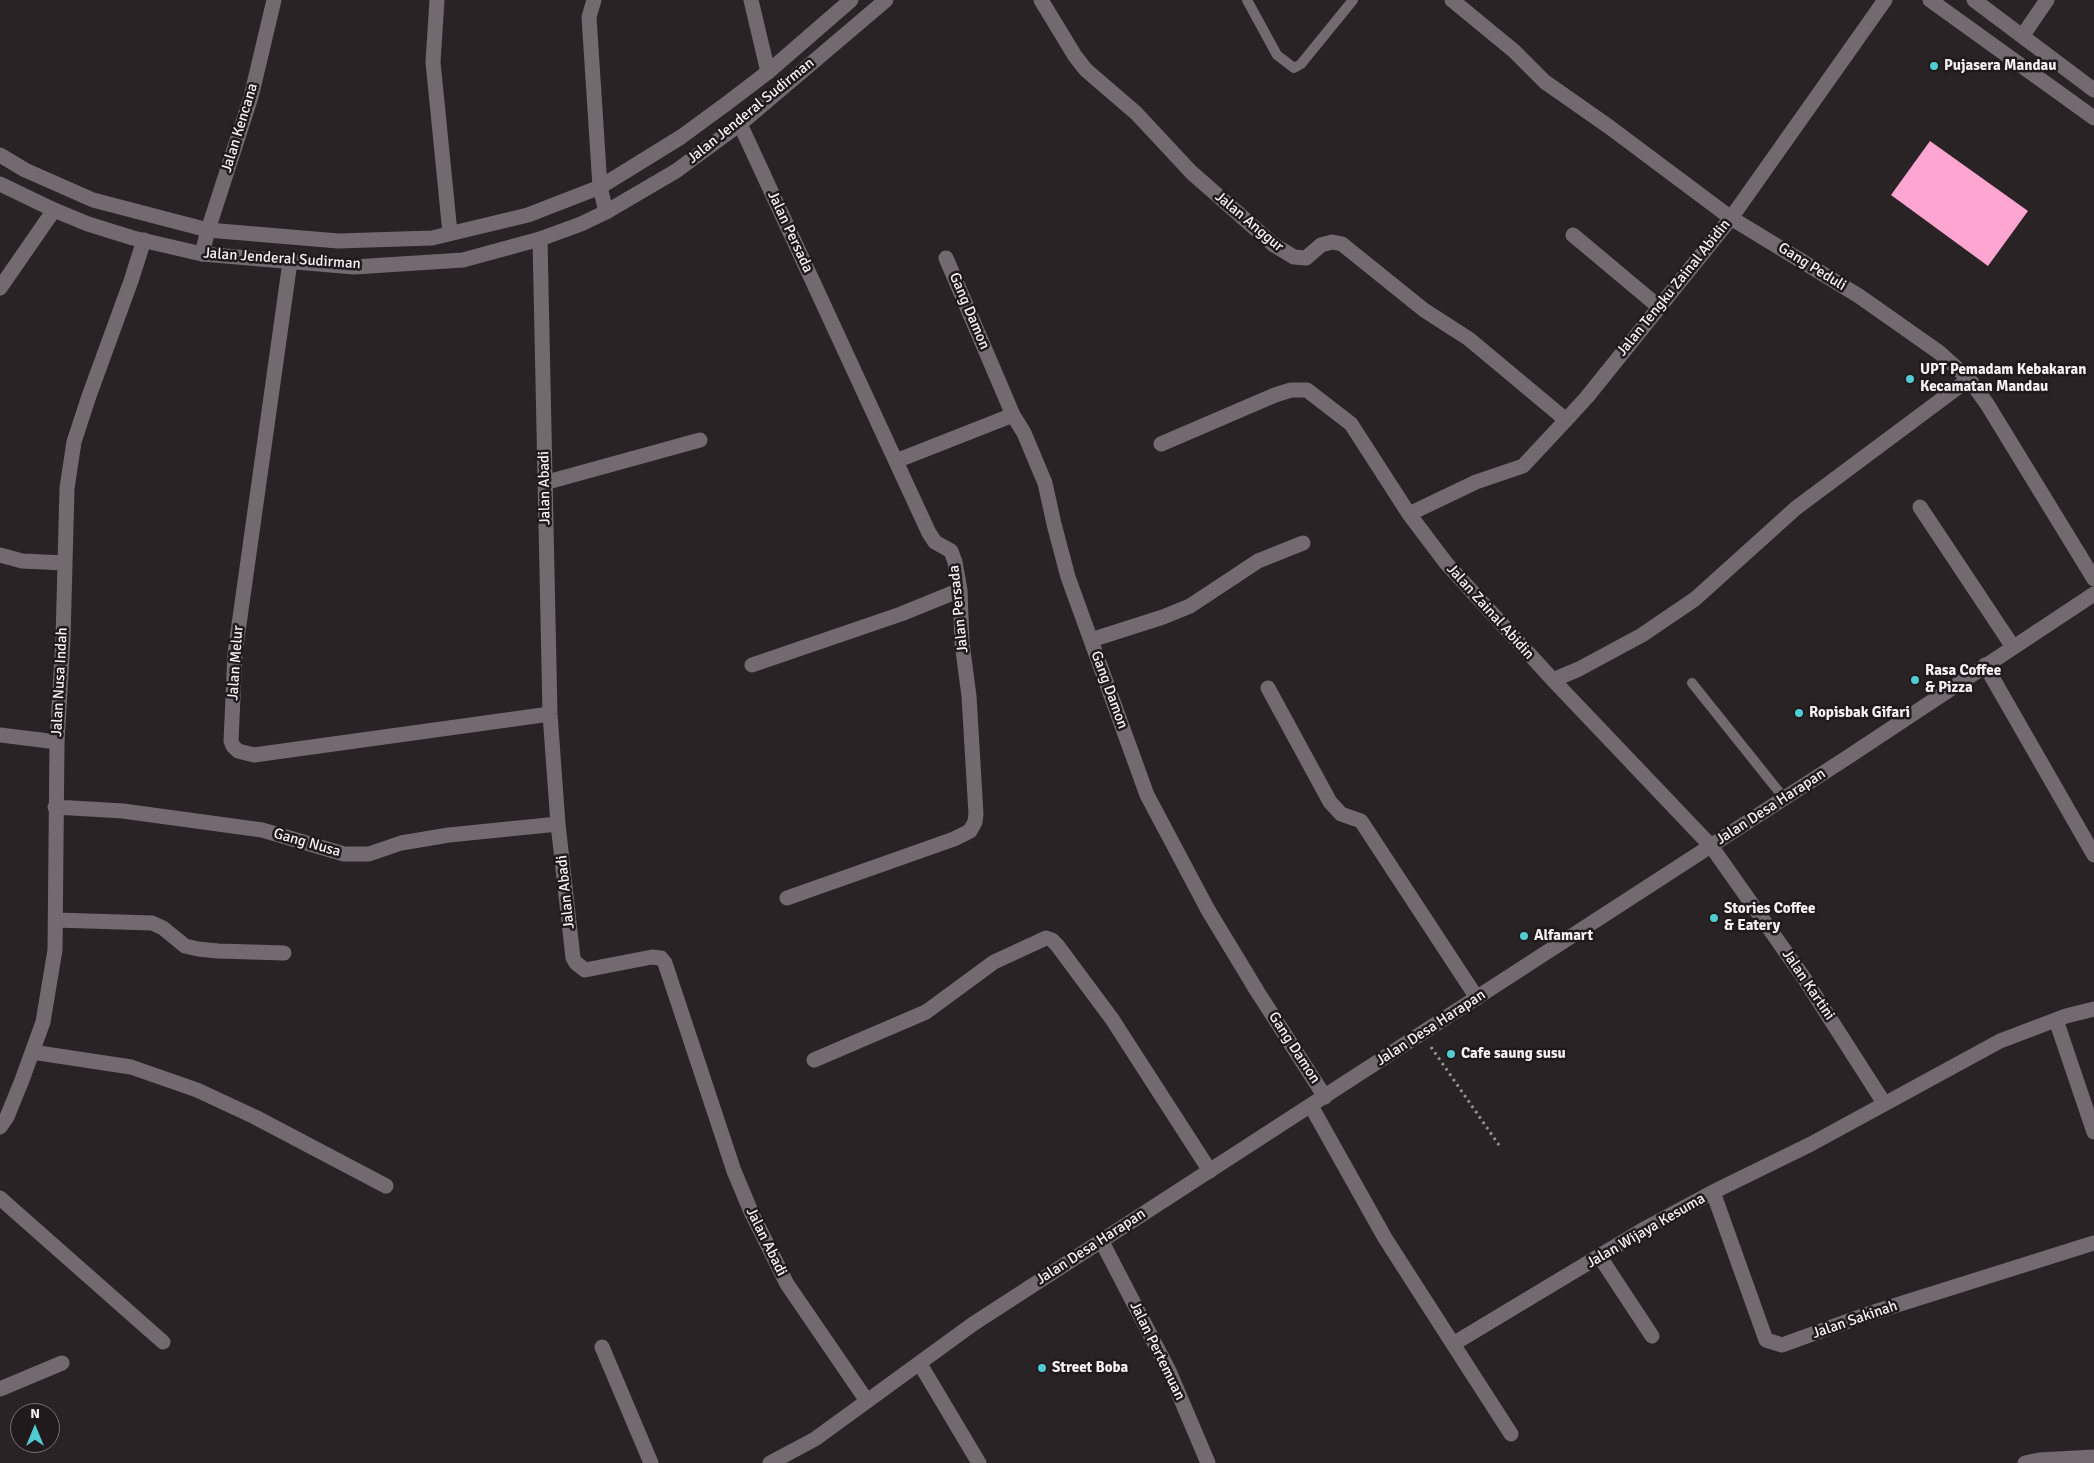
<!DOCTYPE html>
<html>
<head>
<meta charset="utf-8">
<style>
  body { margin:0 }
  #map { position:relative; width:2094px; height:1463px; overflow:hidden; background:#2a2326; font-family:Signika,sans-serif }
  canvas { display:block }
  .north { position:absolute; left:10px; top:1403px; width:50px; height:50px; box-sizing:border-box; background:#201a1d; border:1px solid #757072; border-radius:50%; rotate:0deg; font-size:14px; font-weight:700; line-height:20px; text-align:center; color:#f5f0f2 }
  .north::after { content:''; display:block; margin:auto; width:18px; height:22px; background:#51ccd1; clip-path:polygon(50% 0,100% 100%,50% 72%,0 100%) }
</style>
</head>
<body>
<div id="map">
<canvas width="2094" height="1463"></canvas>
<div class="north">N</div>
</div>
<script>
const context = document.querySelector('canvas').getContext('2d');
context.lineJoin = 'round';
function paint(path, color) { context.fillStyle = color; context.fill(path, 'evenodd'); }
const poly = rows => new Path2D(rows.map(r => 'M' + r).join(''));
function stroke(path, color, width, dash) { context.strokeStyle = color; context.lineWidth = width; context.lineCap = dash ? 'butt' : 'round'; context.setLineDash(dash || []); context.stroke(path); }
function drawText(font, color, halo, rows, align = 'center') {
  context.font = font + ' Signika,sans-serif'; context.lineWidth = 5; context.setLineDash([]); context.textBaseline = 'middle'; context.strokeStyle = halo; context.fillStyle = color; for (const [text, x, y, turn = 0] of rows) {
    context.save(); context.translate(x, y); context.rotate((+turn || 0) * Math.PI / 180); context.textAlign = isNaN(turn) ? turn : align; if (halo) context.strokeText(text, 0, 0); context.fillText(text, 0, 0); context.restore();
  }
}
const building = poly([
  [1930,141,2028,211,1988,266,1891,195]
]);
const path = poly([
  [1431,1047,1501,1148]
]);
const service = poly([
  [1247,0,1277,55,1294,68,1301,64,1353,0],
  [1692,683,1784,798]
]);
const minor = poly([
  [437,0,433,62,450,233],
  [594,0,589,17,600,187,606,212],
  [751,0,768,72],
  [1041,0,1075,56,1086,70,1136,113,1191,172,1274,245,1294,257,1306,258,1321,245,1332,242,1342,244,1424,310,1469,339,1566,420],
  [1452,0,1514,51,1545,82,1608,126,1731,218,1859,296,1940,353,1969,379,1987,404,2094,579],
  [2023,35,2047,0],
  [740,124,929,533,935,542,951,551,955,562,960,590,962,643,969,696,976,814,975,822,970,831,954,839,787,898],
  [1573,235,1659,307],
  [540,239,550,714,558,824,573,958,576,963,585,970,652,957,661,958,665,963,734,1171,752,1214,787,1284,867,1401],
  [202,254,208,230,251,97,274,0],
  [946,258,1013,415,1024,433,1045,483,1054,524,1068,577,1147,795,1208,910,1257,991,1325,1097],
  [290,262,235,653,231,741,233,746,238,751,254,755,550,714],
  [0,288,54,210],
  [1161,444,1275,395,1291,390,1307,390,1351,424,1409,514,1446,563,1553,680,1711,846,1804,978,1884,1103],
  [896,461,1013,415],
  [544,483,700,440],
  [1920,507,2013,647],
  [1409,514,1476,482,1523,466,1566,420,1587,397,1731,218,1885,0],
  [0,555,22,561,65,563],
  [1091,640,1163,617,1190,606,1258,561,1303,543],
  [752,665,901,614,960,590],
  [1985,665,2094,855],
  [1553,680,1579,669,1642,635,1695,599,1796,508,1969,379],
  [1268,688,1330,802,1341,814,1361,821,1477,998],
  [0,735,57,742],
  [55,807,123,811,262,830,344,854,369,854,401,843,449,835,558,824],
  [56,920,152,923,163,928,185,946,198,949,218,951,284,953],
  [2056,1020,2094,1132],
  [32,1052,131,1067,197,1090,255,1117,386,1186],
  [814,1060,926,1012,994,962,1046,938,1052,940,1057,945,1112,1019,1210,1171],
  [1311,1106,1385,1238,1453,1344,1646,1228,1713,1192,1811,1144,2000,1041,2066,1016,2094,1009],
  [0,1127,7,1117,22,1080,43,1022,55,950,57,742,63,639,67,488,74,442,89,396,131,281,144,240],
  [1713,1192,1766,1340,1782,1345,1865,1315,2094,1243],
  [0,1198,163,1342],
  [1102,1242,1169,1371,1208,1463],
  [1600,1257,1652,1336],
  [1453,1344,1511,1434],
  [602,1347,651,1463],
  [920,1364,979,1463],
  [0,1389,62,1363],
  [2025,1463,2039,1460,2094,1457]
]);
const tertiary = poly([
  [1930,0,2094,118],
  [1974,0,2094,90],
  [0,155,25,170,93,200,208,230,338,241,432,238,528,215,600,187,681,137,726,104,768,72,851,0],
  [0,184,54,210,88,224,133,238,202,254,354,267,463,260,540,239,581,224,606,212,676,171,740,124,886,0],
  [770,1463,815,1439,973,1324,1851,755,2094,594]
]);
const markers = [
  [1934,66,5,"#51ccd1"],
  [1910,379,5,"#51ccd1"],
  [1915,680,5,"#51ccd1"],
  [1799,713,5,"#51ccd1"],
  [1714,918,5,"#51ccd1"],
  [1524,936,5,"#51ccd1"],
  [1451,1054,5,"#51ccd1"],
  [1042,1368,5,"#51ccd1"]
];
const poiNames = [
  ["Pujasera Mandau",1944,66],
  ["UPT Pemadam Kebakaran",1920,370],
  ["Kecamatan Mandau",1920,387],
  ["Rasa Coffee",1925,671],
  ["& Pizza",1925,688],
  ["Ropisbak Gifari",1809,713],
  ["Stories Coffee",1724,909],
  ["& Eatery",1724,926],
  ["Alfamart",1534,936],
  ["Cafe saung susu",1461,1054],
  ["Street Boba",1052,1368]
];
const streetNames = [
  ["Jalan Jenderal Sudirman",751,111,-39],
  ["Jalan Kencana",240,128,-73],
  ["Jalan Anggur",1249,222,40],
  ["Jalan Persada",790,232,65],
  ["Jalan Jenderal Sudirman",282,259,4],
  ["Gang Peduli",1812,267,32],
  ["Jalan Tengku Zainal Abidin",1674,288,-51],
  ["Gang Damon",969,311,67],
  ["Jalan Abadi",545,488,-91],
  ["Jalan Persada",959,609,-96],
  ["Jalan Zainal Abidin",1490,612,48],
  ["Jalan Melur",236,663,-86],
  ["Jalan Nusa Indah",60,682,-87],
  ["Gang Damon",1109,690,70],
  ["Jalan Desa Harapan",1771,807,-33],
  ["Gang Nusa",307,843,16],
  ["Jalan Abadi",566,892,-96],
  ["Jalan Kartini",1808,985,56],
  ["Jalan Desa Harapan",1431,1028,-33],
  ["Gang Damon",1294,1048,57],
  ["Jalan Wijaya Kesuma",1646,1231,-30],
  ["Jalan Abadi",766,1242,64],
  ["Jalan Desa Harapan",1091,1247,-33],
  ["Jalan Sakinah",1855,1320,-19],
  ["Jalan Pertemuan",1157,1351,64]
];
paint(building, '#fea6d1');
stroke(path, '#989295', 3, [2.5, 4]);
stroke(service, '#726a6e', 10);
stroke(minor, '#726a6e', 15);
stroke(tertiary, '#726a6e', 15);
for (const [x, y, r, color] of markers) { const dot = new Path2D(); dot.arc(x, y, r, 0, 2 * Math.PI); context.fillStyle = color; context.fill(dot); stroke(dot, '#201a1d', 2); }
drawText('bold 15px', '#f5f0f2', '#201a1d', poiNames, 'left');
drawText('15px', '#f5f0f2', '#201a1d', streetNames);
</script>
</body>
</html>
